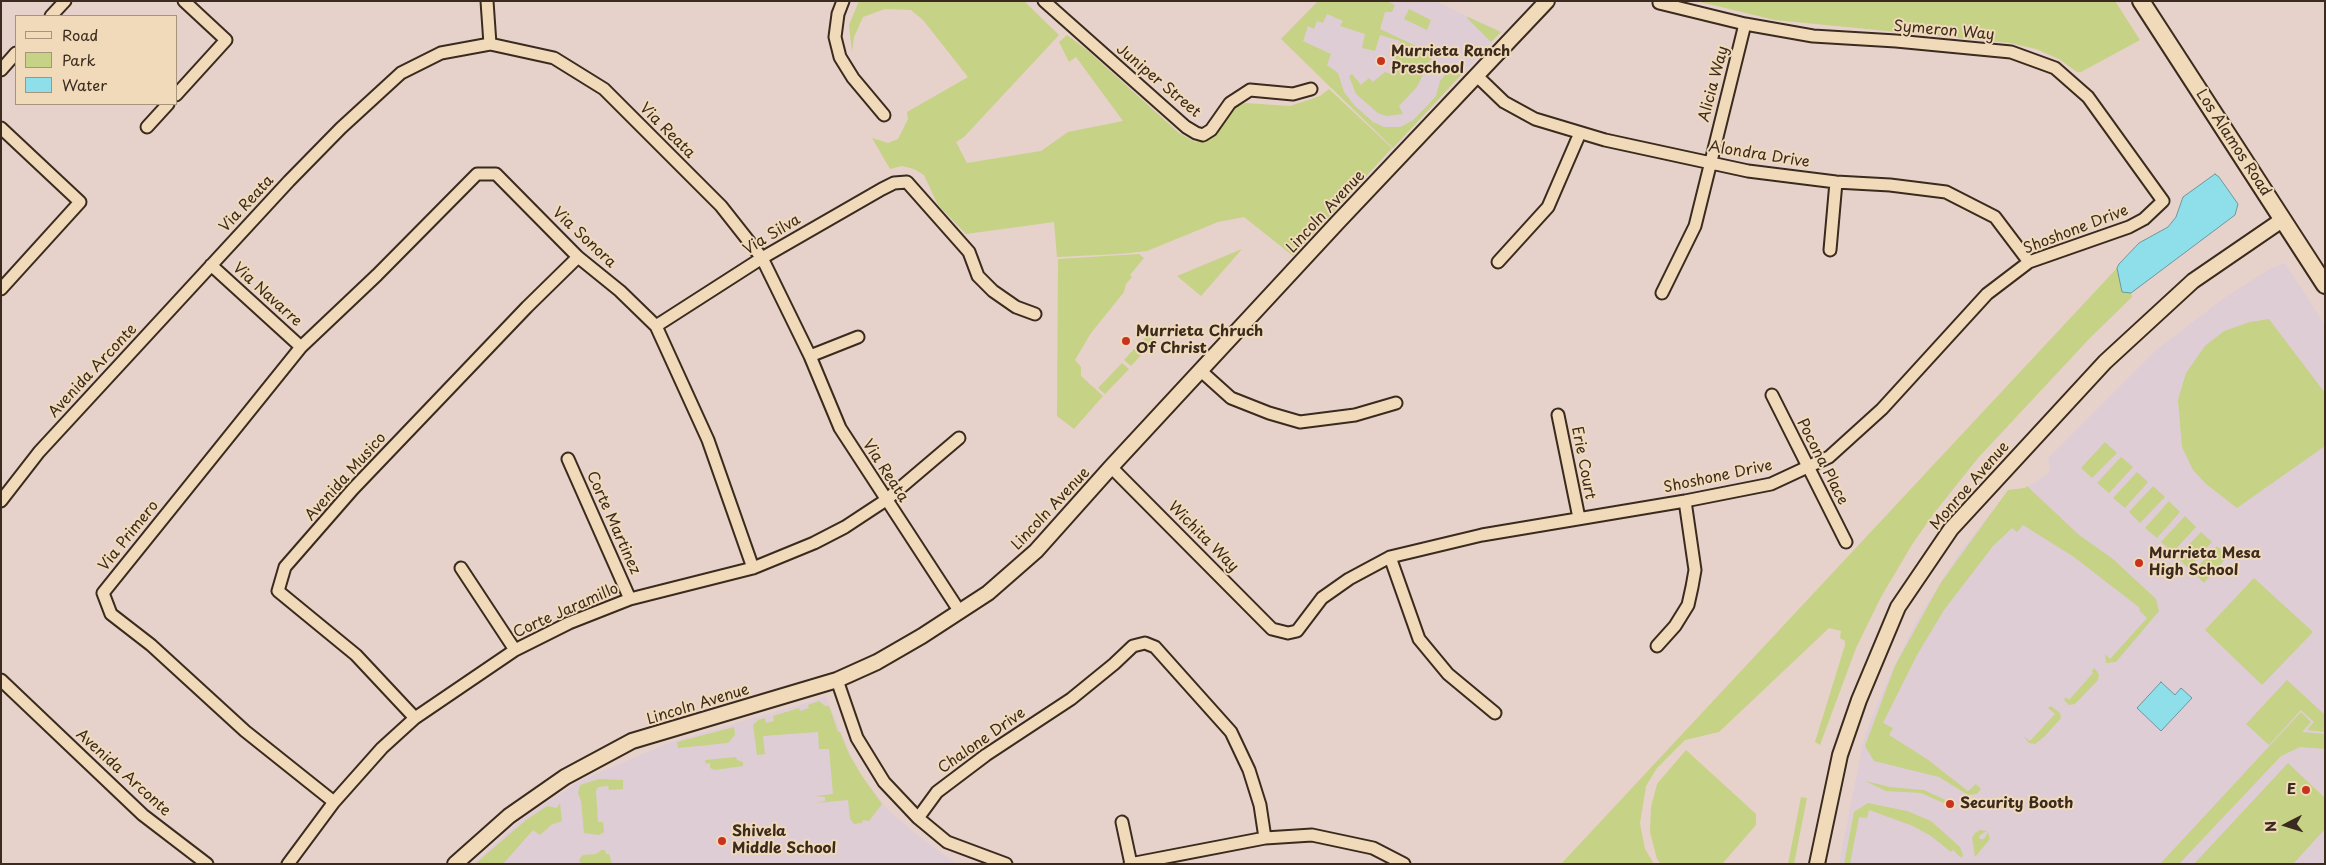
<!DOCTYPE html>
<html>
<head>
<meta charset="utf-8">
<style>
  body { margin:0 }
  #map { position:relative; width:2326px; height:865px; overflow:hidden; background:#e6d2ca; font-family:"Playpen Sans",sans-serif }
  canvas { display:block }
  .frame { position:absolute; inset:0; border:2px solid #3b2a1e; pointer-events:none }
  .legend { position:absolute; left:15px; top:15px; width:162px; height:90px; box-sizing:border-box; background:#f0dab9; border:1px solid #a8947b; margin:0; padding:6px 9px; list-style:none; font-size:15px; color:#3b2a1e }
  .legend li { display:flex; align-items:center; gap:10px; height:25px }
  .legend b { width:25px; border:1px solid #a8947b }
  .north { position:absolute; left:2261px; top:800px; width:50px; height:50px; -webkit-text-stroke:4px #f0dab9; paint-order:stroke; rotate:265deg; font-size:14px; font-weight:700; line-height:20px; text-align:center; color:#3b2a1e }
  .north::after { content:''; display:block; margin:auto; width:18px; height:22px; background:#3b2a1e; clip-path:polygon(50% 0,100% 100%,50% 72%,0 100%) }
</style>
</head>
<body>
<div id="map">
<canvas width="2326" height="865"></canvas>
<div class="frame"></div>
<ul class="legend">
<li><b style="height:6px;background:#f0dab9"></b>Road</li>
<li><b style="height:14px;background:#c6d285"></b>Park</li>
<li><b style="height:14px;background:#8fdfeb"></b>Water</li>
</ul>
<div class="north">N</div>
</div>
<script>
const context = document.querySelector('canvas').getContext('2d');
context.lineJoin = 'round';
function paint(path, color) { context.fillStyle = color; context.fill(path, 'evenodd'); }
const poly = rows => new Path2D(rows.map(r => 'M' + r).join(''));
function stroke(path, color, width, dash) { context.strokeStyle = color; context.lineWidth = width; context.lineCap = dash ? 'butt' : 'round'; context.setLineDash(dash || []); context.stroke(path); }
function drawText(font, color, halo, rows, align = 'center') {
  context.font = font + ' "Playpen Sans",sans-serif'; context.lineWidth = 4; context.setLineDash([]); context.textBaseline = 'middle'; context.strokeStyle = halo; context.fillStyle = color; for (const [text, x, y, turn = 0] of rows) {
    context.save(); context.translate(x, y); context.rotate((+turn || 0) * Math.PI / 180); context.textAlign = isNaN(turn) ? turn : align; if (halo) context.strokeText(text, 0, 0); context.fillText(text, 0, 0); context.restore();
  }
}
const built = poly([
  [1318,1,1435,1,1501,32,1393,148,1281,39],
  [2285,263,2325,325,2325,864,1839,864,1863,742,1872,717,1893,668,1917,620,1960,552,1993,510,2050,472,2048,458,2157,349,2224,298,2271,268],
  [826,697,850,754,862,776,888,810,916,834,957,864,473,864,524,817,580,781,668,743]
]);
const green = poly([
  [859,1,1024,1,1059,35,964,137,956,142,967,163,1041,151,1068,132,1123,121,1076,57,1069,62,1059,42,1067,35,1087,50,1179,133,1195,142,1209,139,1220,129,1236,107,1245,103,1290,106,1320,96,1329,89,1392,148,1293,256,1244,217,1218,222,1147,251,1119,254,1057,257,1054,222,966,234,938,205,924,175,914,169,902,166,890,169,872,138,888,143,898,139,908,119,907,112,968,77,923,20,911,10,885,9,863,17,854,37,852,52,849,25],
  [1318,1,1387,1,1395,5,1392,12,1385,12,1380,29,1435,55,1429,62,1417,87,1399,106,1403,114,1386,116,1378,113,1356,94,1349,76,1352,74,1361,85,1369,78,1373,82,1385,72,1391,74,1400,41,1380,35,1375,51,1362,48,1365,34,1340,26,1343,21,1327,14,1323,23,1317,21,1314,29,1308,26,1303,41,1331,54,1327,65,1338,73,1344,92,1354,105,1373,122,1384,127,1400,127,1412,121,1428,105,1436,96,1440,81,1452,67,1461,75,1393,148,1281,39],
  [1696,1,2115,1,2140,40,2081,72,2077,72,2059,59,2036,49,2010,43,1775,20],
  [1409,9,1431,20,1427,30,1404,19],
  [1468,17,1501,32,1491,42,1467,18],
  [1242,249,1201,296,1177,276],
  [1139,254,1144,258,1130,275,1132,277,1126,284,1124,292,1091,333,1075,360,1081,367,1081,376,1103,396,1074,429,1057,416,1058,259],
  [2117,268,2122,292,2131,293,2132,297,2089,339,1978,458,1935,512,1913,543,1881,597,1856,648,1820,745,1815,742,1845,645,1845,641,1840,638,1841,631,1829,628,1719,732,1685,740,1657,768,1646,786,1640,823,1645,849,1654,864,1561,864],
  [2269,319,2325,393,2325,446,2237,508,2206,484,2193,470,2182,447,2178,400,2186,373,2205,346,2224,331,2250,322],
  [1147,335,1151,339,1153,336,1154,341,1131,366,1124,360,1134,349,1136,350],
  [1122,363,1129,369,1105,394,1098,388],
  [2105,442,2117,453,2092,478,2081,468],
  [2121,457,2133,467,2109,493,2097,483],
  [2137,472,2148,482,2125,508,2113,498],
  [2027,486,2079,535,2113,559,2156,599,2159,611,2116,662,2106,663,2105,654,2110,659,2147,618,2139,610,2140,608,2074,557,2023,525,2017,532,2012,528,1993,546,1944,610,1917,655,1883,723,1893,728,1889,735,1927,759,1968,791,1976,784,1981,789,1977,794,1968,795,1939,777,1874,761,1865,746,1895,666,1940,584,2008,490,2025,488],
  [2153,486,2165,497,2140,523,2129,512],
  [2169,501,2180,512,2157,538,2145,528],
  [2185,516,2196,527,2173,552,2161,542],
  [2201,532,2212,542,2188,568,2177,557],
  [2217,546,2228,556,2204,583,2193,572],
  [2254,578,2313,632,2262,685,2205,630],
  [2094,668,2099,674,2098,680,2075,704,2069,705,2064,700,2066,697,2069,700,2093,673,2092,671],
  [2287,680,2325,715,2325,732,2307,730,2314,722,2301,710,2269,745,2246,724],
  [819,701,825,706,829,706,838,732,840,732,849,754,862,776,882,804,869,821,863,820,862,823,854,824,850,819,848,800,816,803,825,801,825,797,815,796,833,794,829,749,819,749,818,732,763,736,765,754,757,755,753,725,758,720,765,718,766,723,774,721,773,716,799,708,800,711,809,708,808,705],
  [2051,706,2060,713,2061,718,2045,736,2035,744,2029,743,2023,736,2030,741,2055,714,2048,708],
  [2301,712,2311,722,2302,732,2325,734,2325,749,2300,747,2281,756,2179,864,2160,864],
  [734,727,735,735,728,743,678,748,677,742],
  [1686,750,1756,814,1756,825,1722,864,1661,864,1657,859,1650,832,1651,807,1657,784],
  [736,757,737,760,743,762,743,766,715,770,710,768,710,763,706,764,705,760],
  [2288,763,2325,798,2325,829,2293,864,2194,864],
  [599,779,623,780,623,789,609,790,608,786,598,787,596,791,598,822,603,822,604,832,599,835,584,833,581,801,578,793,580,785],
  [1865,781,1890,787,1924,790,1950,802,1948,805,1921,793,1886,791],
  [1801,797,1807,798,1794,864,1788,864],
  [560,803,562,821,551,825,540,835,533,830,503,864,475,864,526,820,547,806,557,808],
  [1868,803,1907,811,1931,821,1960,847,1963,855,1961,858,1953,850,1951,852,1931,836,1913,826,1869,810,1867,818,1859,817,1850,864,1844,864,1854,812],
  [1980,830,1987,831,1979,836,1980,839,1984,839,1988,832,1990,839,1975,857,1972,838,1975,833],
  [602,850,605,850,606,854,609,854,612,864,582,864,579,860,583,855,596,854]
]);
const water = poly([
  [2215,174,2219,177,2238,204,2235,215,2131,293,2122,292,2117,268,2119,264,2139,243,2168,227,2176,217,2183,197,2215,174],
  [2161,682,2175,695,2181,688,2192,698,2161,731,2137,708,2161,682]
]);
const minor = poly([
  [487,1,490,44],
  [843,1,838,14,835,37,840,57,853,78,884,115],
  [1044,1,1186,127,1196,133,1203,135,1211,130,1230,103,1250,90,1293,94,1311,89],
  [51,16,65,1],
  [1,70,16,53],
  [1477,76,1504,102,1535,119,1605,140,1748,171,1836,182,1890,185,1946,192,1995,217,2029,262],
  [176,95,226,40,184,1],
  [147,127,168,104],
  [1,128,80,202,1,289],
  [1830,250,1836,182],
  [1498,262,1548,207,1580,133],
  [211,265,301,347],
  [1662,293,1695,226,1745,24],
  [656,326,762,258,882,189,894,183,907,182,969,252,978,276,993,291,1016,307,1035,314],
  [810,356,858,337],
  [1201,371,1231,398,1269,413,1300,422,1355,415,1396,403],
  [1772,395,1846,542],
  [1558,415,1579,518],
  [568,459,630,599],
  [1111,467,1272,629,1288,633,1297,631,1322,598,1349,579,1390,557,1482,535,1685,501,1771,484,1829,457,1882,409,1987,294,2029,262,2129,227,2144,219,2163,201,2088,97,2055,68,2011,52,1896,41,1813,36,1745,24,1659,3],
  [1,501,39,452,289,181,341,128,401,73,441,53,490,44,554,58,604,89,721,206,762,258,810,356,840,428,960,612],
  [1390,557,1419,639,1448,674,1495,713],
  [461,568,515,650],
  [1657,646,1675,626,1688,605,1692,587,1695,570,1685,501],
  [1,680,143,815,207,864],
  [837,680,857,738,884,782,918,818,947,842,1006,864],
  [415,718,356,655,278,591,285,567,353,489,527,307,578,257],
  [334,802,245,731,151,645,111,614,103,593,301,347,377,275,477,174,496,174,578,257,620,291,656,326,708,440,753,568],
  [918,818,937,792,986,755,1071,699,1114,664,1133,646,1145,643,1155,647,1231,732,1249,770,1260,805,1265,838],
  [1122,822,1131,864],
  [288,864,334,802,382,748,415,718,515,650,569,623,630,599,753,568,814,543,845,527,886,500,959,438],
  [1130,864,1265,838,1312,835,1373,848,1404,864]
]);
const tertiary = poly([
  [455,864,509,816,565,777,632,741,837,680,877,662,922,636,988,593,1036,551,1111,467,1338,222,1547,1],
  [1817,864,1840,755,1859,700,1898,607,1951,529,2105,362,2193,281,2282,220]
]);
const secondary = poly([
  [2141,1,2325,285]
]);
const markers = [
  [1381,61,5,"#c8321e"],
  [1126,341,5,"#c8321e"],
  [2139,563,5,"#c8321e"],
  [2306,790,5,"#c8321e"],
  [1950,804,5,"#c8321e"],
  [722,841,5,"#c8321e"]
];
const streetNames = [
  ["Symeron Way",1944,31,5],
  ["Juniper Street",1158,81,40],
  ["Alicia Way",1714,84,-75],
  ["Via Reata",667,131,45],
  ["Los Alamos Road",2233,143,57],
  ["Alondra Drive",1759,155,9],
  ["Via Reata",247,204,-47],
  ["Lincoln Avenue",1326,212,-47],
  ["Shoshone Drive",2076,230,-21],
  ["Via Silva",772,235,-31],
  ["Via Sonora",584,238,43],
  ["Via Navarre",267,295,42],
  ["Avenida Arconte",93,371,-47],
  ["Pocona Place",1822,462,63],
  ["Erie Court",1583,463,79],
  ["Via Reata",885,471,57],
  ["Avenida Musico",346,477,-48],
  ["Shoshone Drive",1718,477,-12],
  ["Monroe Avenue",1970,486,-49],
  ["Lincoln Avenue",1051,509,-47],
  ["Corte Martinez",613,523,66],
  ["Via Primero",129,536,-51],
  ["Wichita Way",1203,537,45],
  ["Corte Jaramillo",566,611,-24],
  ["Lincoln Avenue",698,705,-17],
  ["Chalone Drive",982,741,-35],
  ["Avenida Arconte",123,773,42]
];
const poiNames = [
  ["Murrieta Ranch",1391,52],
  ["Preschool",1391,69],
  ["Murrieta Chruch",1136,332],
  ["Of Christ",1136,349],
  ["Murrieta Mesa",2149,554],
  ["High School",2149,571],
  ["E",2296,790,"right"],
  ["Security Booth",1960,804],
  ["Shivela",732,832],
  ["Middle School",732,849]
];
paint(built, '#dfcdd6');
paint(green, '#c6d285');
paint(water, '#8fdfeb');
stroke(water, '#6d9799', 1);
stroke(minor, '#3b2a1e', 15);
stroke(tertiary, '#3b2a1e', 18);
stroke(secondary, '#3b2a1e', 20);
stroke(minor, '#f0dab9', 11);
stroke(tertiary, '#f0dab9', 14);
stroke(secondary, '#f0dab9', 16);
for (const [x, y, r, color] of markers) { const dot = new Path2D(); dot.arc(x, y, r, 0, 2 * Math.PI); context.fillStyle = color; context.fill(dot); stroke(dot, '#f0dab9', 2); }
drawText('15px', '#3b2a1e', '#f0dab9', streetNames);
drawText('bold 15px', '#3b2a1e', '#f0dab9', poiNames, 'left');
</script>
</body>
</html>
